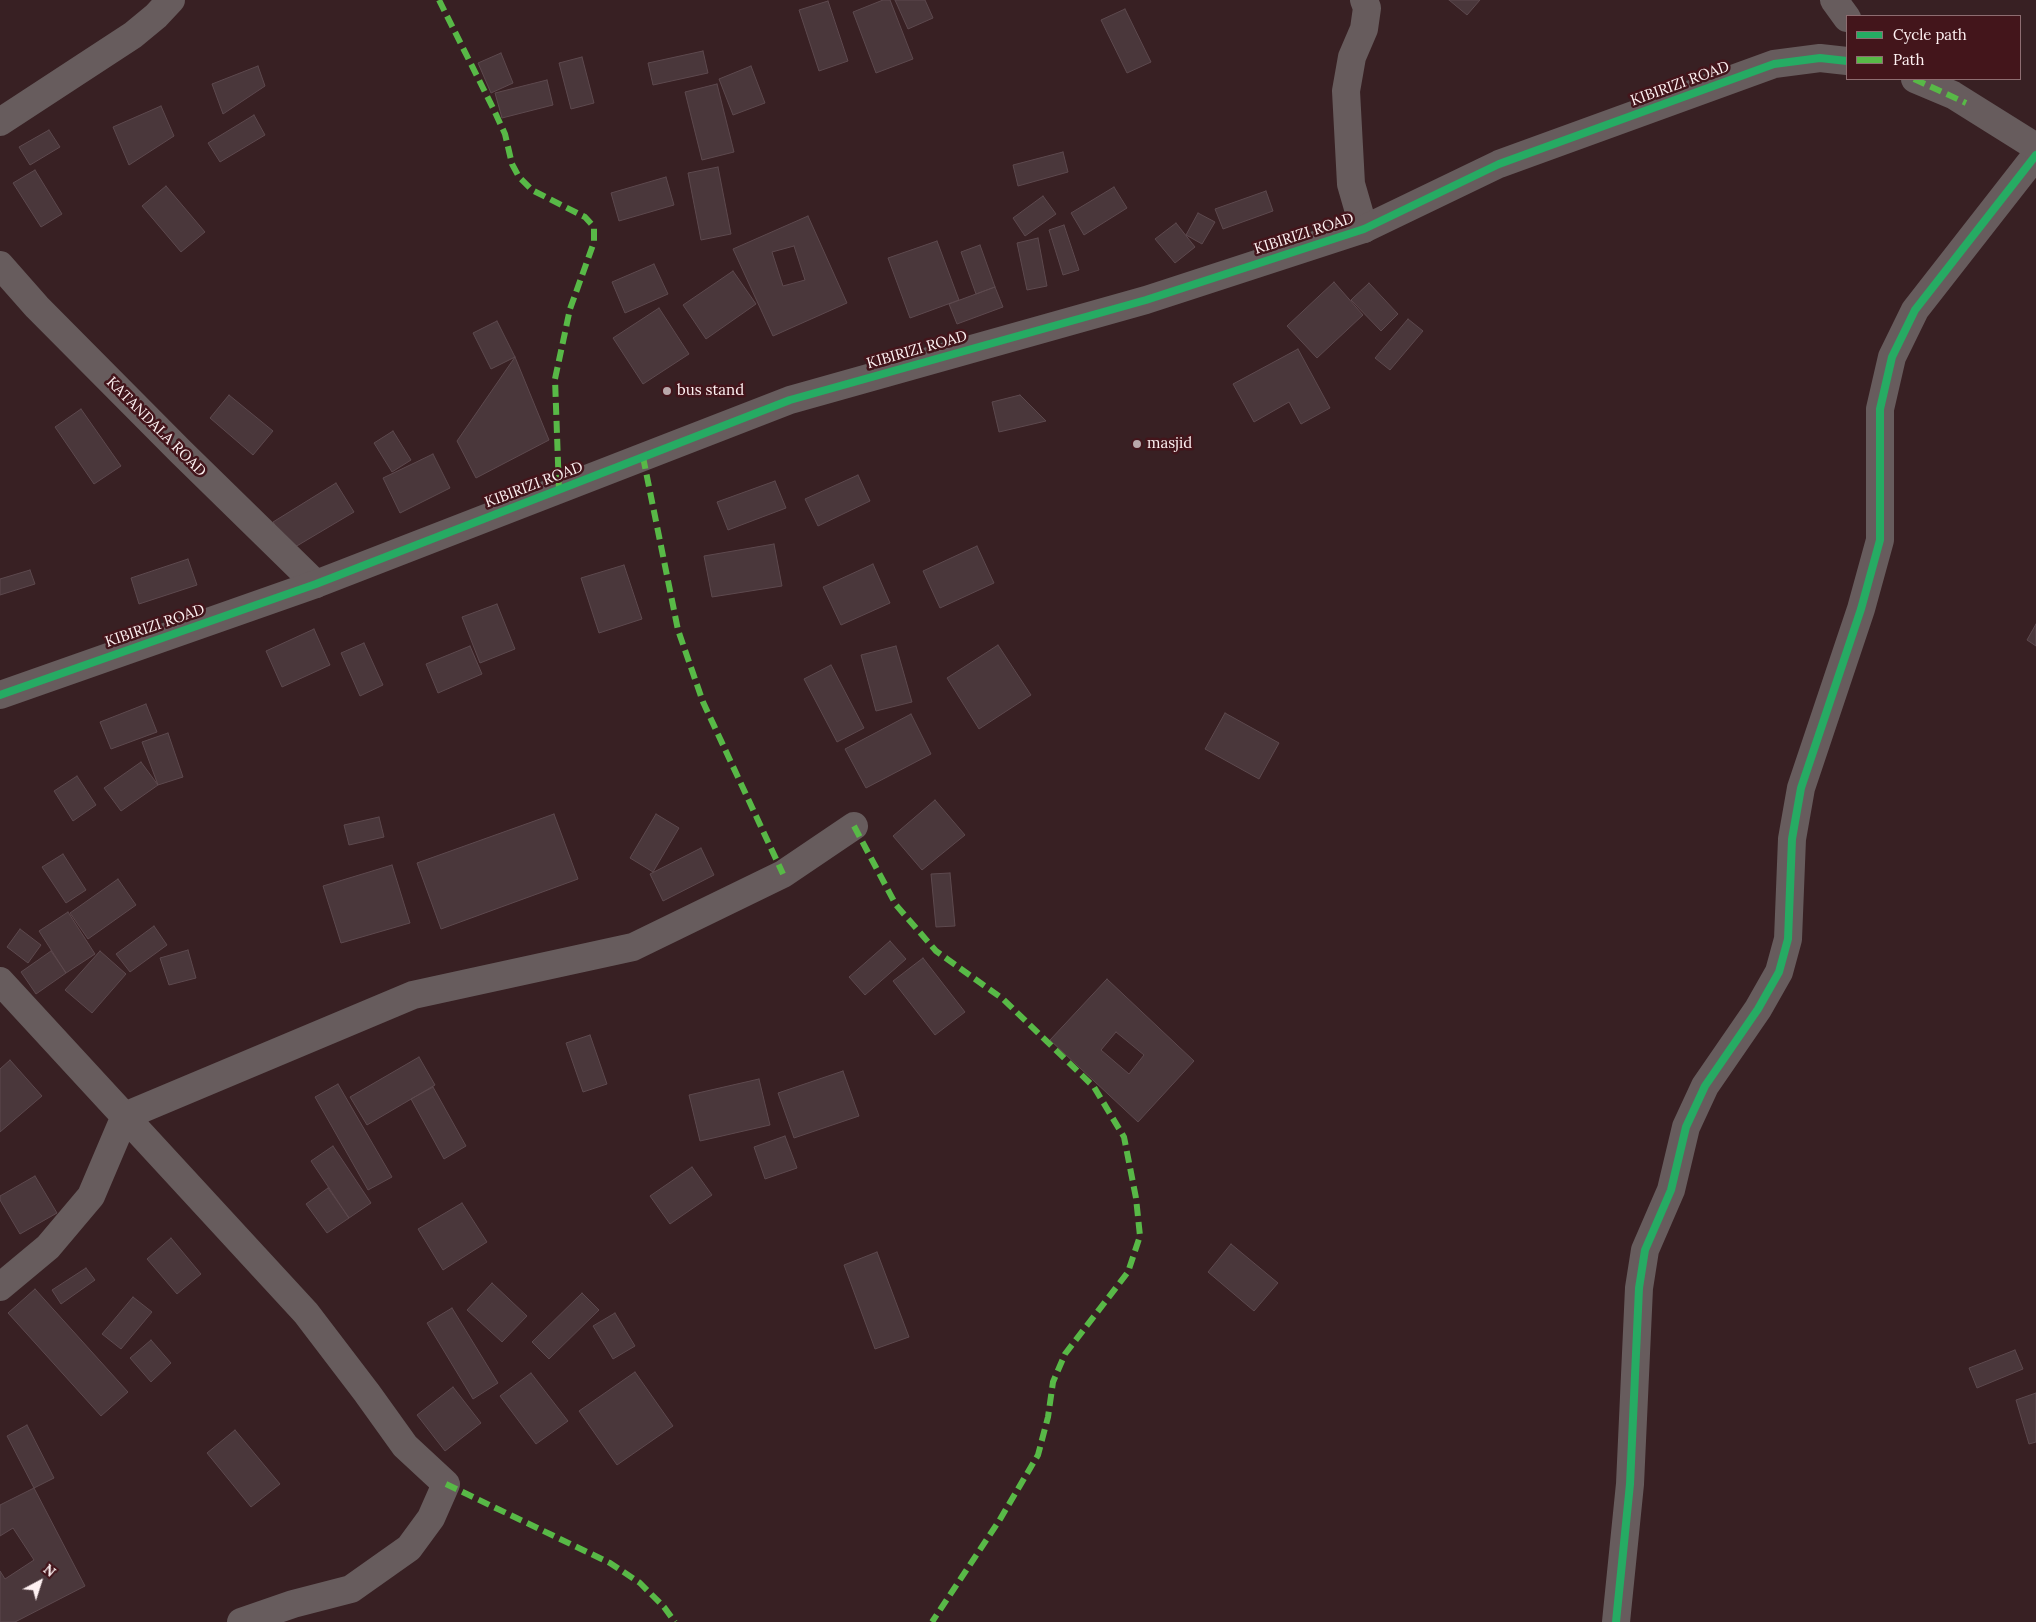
<!DOCTYPE html>
<html>
<head>
<meta charset="utf-8">
<style>
  body { margin:0 }
  #map { position:relative; width:2036px; height:1622px; overflow:hidden; background:#382023; font-family:Lora,serif }
  canvas { display:block }
  .legend { position:absolute; left:1846px; top:15px; width:175px; height:65px; box-sizing:border-box; background:#43151b; border:1px solid #8e6d71; margin:0; padding:6px 9px; list-style:none; font-size:15px; color:#fef1f2 }
  .legend li { display:flex; align-items:center; gap:10px; height:25px }
  .legend b { width:25px; border:1px solid #8e6d71 }
  .north { position:absolute; left:15px; top:1557px; width:50px; height:50px; -webkit-text-stroke:4px #43151b; paint-order:stroke; rotate:40deg; font-size:14px; font-weight:700; line-height:20px; text-align:center; color:#fef1f2 }
  .north::after { content:''; display:block; margin:auto; width:18px; height:22px; background:#fef1f2; clip-path:polygon(50% 0,100% 100%,50% 72%,0 100%) }
</style>
</head>
<body>
<div id="map">
<canvas width="2036" height="1622"></canvas>
<ul class="legend">
<li><b style="height:6px;background:#26ab63"></b>Cycle path</li>
<li><b style="height:6px;background:#58b947"></b>Path</li>
</ul>
<div class="north">N</div>
</div>
<script>
const context = document.querySelector('canvas').getContext('2d');
context.lineJoin = 'round';
function paint(path, color) { context.fillStyle = color; context.fill(path, 'evenodd'); }
const poly = rows => new Path2D(rows.map(r => 'M' + r).join(''));
function stroke(path, color, width, dash) { context.strokeStyle = color; context.lineWidth = width; context.lineCap = dash ? 'butt' : 'round'; context.setLineDash(dash || []); context.stroke(path); }
function drawText(font, color, halo, rows, align = 'center') {
  context.font = font + ' Lora,serif'; context.lineWidth = 5; context.setLineDash([]); context.textBaseline = 'middle'; context.strokeStyle = halo; context.fillStyle = color; for (const [text, x, y, turn = 0] of rows) {
    context.save(); context.translate(x, y); context.rotate((+turn || 0) * Math.PI / 180); context.textAlign = isNaN(turn) ? turn : align; if (halo) context.strokeText(text, 0, 0); context.fillText(text, 0, 0); context.restore();
  }
}
const building = poly([
  [883,0,890,0,913,59,876,73,853,12,883,0],
  [895,0,925,0,933,18,908,29,895,0],
  [1449,0,1480,0,1467,15,1449,0],
  [828,1,848,61,819,71,799,10,828,1],
  [1125,9,1151,62,1127,73,1101,20,1125,9],
  [703,51,708,73,653,85,648,63,703,51],
  [501,53,513,83,491,93,478,63,501,53],
  [582,57,594,103,571,109,559,63,582,57],
  [258,66,265,86,223,114,212,84,258,66],
  [751,66,765,103,733,115,719,79,751,66],
  [547,80,553,105,502,118,495,93,547,80],
  [717,84,734,152,702,160,685,92,717,84],
  [161,106,174,136,129,165,113,127,161,106],
  [254,115,265,135,220,162,208,143,254,115],
  [49,130,60,147,30,165,19,147,49,130],
  [1063,152,1068,172,1018,186,1013,165,1063,152],
  [718,167,731,234,701,240,688,173,718,167],
  [35,170,62,214,41,227,13,183,35,170],
  [666,177,674,205,619,221,611,193,666,177],
  [166,186,205,232,181,252,142,206,166,186],
  [1114,187,1127,208,1084,235,1071,213,1114,187],
  [1266,191,1273,211,1223,229,1215,209,1266,191],
  [1043,196,1056,214,1025,236,1013,218,1043,196],
  [1198,213,1215,222,1202,244,1186,235,1198,213],
  [808,216,847,303,773,336,733,249,808,216],
  [794,246,805,280,783,286,772,252,794,246],
  [1176,223,1195,247,1175,263,1155,239,1176,223],
  [1064,225,1079,270,1063,275,1049,230,1064,225],
  [1038,238,1047,286,1027,290,1017,243,1038,238],
  [937,241,959,300,910,318,888,258,937,241],
  [980,245,995,287,976,294,961,252,980,245],
  [654,264,668,294,625,313,612,282,654,264],
  [733,271,756,304,706,339,683,305,733,271],
  [1334,282,1363,315,1317,358,1287,326,1334,282],
  [1369,283,1398,314,1381,331,1351,300,1369,283],
  [995,287,1003,307,957,324,949,304,995,287],
  [659,308,689,354,643,384,613,338,659,308],
  [1408,319,1423,331,1390,370,1375,358,1408,319],
  [497,321,515,357,491,369,473,333,497,321],
  [1298,349,1330,408,1301,424,1289,402,1254,422,1233,384,1298,349],
  [515,357,549,440,476,478,457,441,515,357],
  [229,395,273,431,253,455,210,418,229,395],
  [1020,395,1046,421,999,432,992,402,1020,395],
  [81,409,121,466,94,484,55,427,81,409],
  [393,431,411,460,392,472,374,443,393,431],
  [433,454,450,488,400,513,383,478,433,454],
  [858,475,870,501,818,526,805,499,858,475],
  [775,481,786,508,728,530,717,502,775,481],
  [336,483,354,512,290,550,273,522,336,483],
  [774,544,782,586,712,597,704,556,774,544],
  [977,546,994,583,940,608,923,571,977,546],
  [188,559,197,585,139,604,131,578,188,559],
  [873,564,890,603,841,625,823,587,873,564],
  [624,565,642,619,599,633,581,578,624,565],
  [30,570,35,584,0,595,0,579,30,570],
  [497,604,515,649,480,663,462,617,497,604],
  [2036,624,2036,646,2027,640,2036,624],
  [314,629,330,665,282,687,266,651,314,629],
  [364,643,383,685,360,696,341,653,364,643],
  [998,645,1031,695,979,729,947,678,998,645],
  [470,646,482,674,438,693,426,664,470,646],
  [896,646,912,702,876,711,861,655,896,646],
  [831,665,864,728,837,742,804,679,831,665],
  [146,704,157,732,111,749,100,722,146,704],
  [1225,713,1279,743,1259,779,1205,749,1225,713],
  [911,714,931,754,866,788,845,749,911,714],
  [168,733,183,777,158,785,142,742,168,733],
  [141,762,158,785,121,811,104,788,141,762],
  [77,776,96,805,73,821,54,791,77,776],
  [935,800,965,835,922,870,893,836,935,800],
  [554,814,578,879,441,929,417,863,554,814],
  [656,814,679,828,653,872,630,858,656,814],
  [379,817,384,837,349,845,344,825,379,817],
  [701,848,714,875,663,901,650,874,701,848],
  [63,854,86,890,66,903,42,867,63,854],
  [392,865,410,923,341,943,323,886,392,865],
  [950,873,955,926,936,927,931,874,950,873],
  [118,879,136,905,88,939,70,913,118,879],
  [68,912,95,954,66,973,39,931,68,912],
  [154,926,167,945,130,972,116,954,154,926],
  [20,929,41,945,28,963,7,947,20,929],
  [890,941,906,959,865,995,849,977,890,941],
  [188,950,196,978,169,985,160,958,188,950],
  [51,951,66,973,36,994,21,972,51,951],
  [100,951,126,974,92,1013,65,990,100,951],
  [923,958,965,1012,935,1035,893,981,923,958],
  [1107,979,1194,1061,1138,1122,1050,1040,1107,979],
  [1116,1032,1144,1055,1129,1074,1101,1050,1116,1032],
  [590,1035,607,1084,583,1092,566,1043,590,1035],
  [419,1057,435,1085,367,1125,350,1097,419,1057],
  [10,1060,42,1096,0,1132,0,1069,10,1060],
  [843,1071,859,1116,794,1138,778,1093,843,1071],
  [759,1079,770,1125,700,1141,689,1095,759,1079],
  [338,1084,392,1177,368,1190,315,1097,338,1084],
  [433,1087,466,1146,444,1159,411,1099,433,1087],
  [785,1136,797,1168,765,1179,754,1147,785,1136],
  [333,1146,371,1203,349,1218,311,1161,333,1146],
  [692,1167,712,1195,670,1224,650,1196,692,1167],
  [35,1176,57,1213,20,1234,0,1200,0,1196,35,1176],
  [328,1188,349,1218,327,1233,306,1204,328,1188],
  [462,1203,487,1242,443,1270,418,1229,462,1203],
  [171,1238,201,1274,177,1294,147,1259,171,1238],
  [1231,1244,1278,1283,1254,1311,1208,1272,1231,1244],
  [877,1252,909,1337,875,1349,844,1265,877,1252],
  [86,1268,95,1280,61,1304,52,1290,86,1268],
  [492,1283,527,1316,502,1342,467,1310,492,1283],
  [35,1289,128,1392,101,1416,8,1313,35,1289],
  [582,1293,599,1310,549,1359,532,1342,582,1293],
  [133,1297,152,1312,121,1349,102,1334,133,1297],
  [452,1308,498,1383,473,1399,427,1323,452,1308],
  [615,1313,635,1346,613,1359,593,1326,615,1313],
  [151,1340,171,1363,151,1382,130,1358,151,1340],
  [2015,1350,2023,1369,1977,1388,1969,1368,2015,1350],
  [635,1372,673,1426,617,1465,579,1411,635,1372],
  [531,1373,568,1421,536,1444,500,1396,531,1373],
  [453,1387,481,1423,445,1451,417,1415,453,1387],
  [2036,1393,2036,1442,2029,1444,2016,1400,2036,1393],
  [27,1425,54,1478,34,1488,7,1436,27,1425],
  [235,1430,280,1484,251,1507,207,1453,235,1430],
  [34,1488,85,1586,15,1622,0,1622,0,1571,5,1579,34,1560,13,1528,0,1536,0,1505,34,1488]
]);
const minor = poly([
  [1834,0,1847,18],
  [0,122,133,35,156,16,171,0],
  [1364,229,1351,184,1346,91,1352,57,1364,29,1367,8,1364,0],
  [0,265,37,307,181,452,316,584],
  [0,981,306,1313,367,1393,405,1446,446,1484,431,1518,409,1548,351,1589,293,1604,241,1622],
  [0,1287,48,1247,91,1196,125,1116,413,995,633,947,783,874,854,826],
  [1616,1622,1630,1484,1639,1288,1645,1250,1671,1190,1686,1127,1705,1086,1758,1009,1779,972,1788,939,1792,839,1801,788,1861,609,1880,540,1880,409,1892,357,1915,310,2036,155]
]);
const tertiary = poly([
  [1915,79,1953,95,2036,147],
  [0,695,316,584,790,400,1146,300,1364,229,1499,164,1774,64,1820,58,1847,61]
]);
const quiet = poly([
  [439,0,493,108,505,134,512,164,519,177,532,190,585,217,594,227,594,242,570,309,555,379,559,490],
  [1914,79,1966,103],
  [643,457,678,630,703,702,783,874],
  [854,826,896,905,936,951,1003,999,1094,1087,1124,1137,1136,1198,1140,1236,1128,1272,1065,1354,1053,1382,1048,1417,1038,1455,999,1521,932,1622],
  [446,1484,610,1563,640,1583,664,1607,675,1622]
]);
const cycleway = poly([
  [0,695,316,584,790,400,1146,300,1364,229,1499,164,1774,64,1820,58,1847,61],
  [1616,1622,1630,1484,1639,1288,1645,1250,1671,1190,1686,1127,1705,1086,1758,1009,1779,972,1788,939,1792,839,1801,788,1861,609,1880,540,1880,409,1892,357,1915,310,2036,155]
]);
const markers = [
  [667,391,5,"#b9a8aa"],
  [1137,444,5,"#b9a8aa"]
];
const streetNames = [
  ["KIBIRIZI ROAD",1680,84,-20],
  ["KIBIRIZI ROAD",1304,234,-18],
  ["KIBIRIZI ROAD",917,350,-16],
  ["KATANDALA ROAD",156,427,45],
  ["KIBIRIZI ROAD",534,485,-21],
  ["KIBIRIZI ROAD",155,626,-19]
];
const poiNames = [
  ["bus stand",677,391],
  ["masjid",1147,444]
];
paint(building, '#4a373b');
stroke(building, '#5d494e', 1);
stroke(minor, '#675c5d', 28);
stroke(tertiary, '#675c5d', 28);
stroke(quiet, '#58b947', 6, [12, 6]);
stroke(cycleway, '#26ab63', 8);
for (const [x, y, r, color] of markers) { const dot = new Path2D(); dot.arc(x, y, r, 0, 2 * Math.PI); context.fillStyle = color; context.fill(dot); stroke(dot, '#43151b', 2); }
drawText('15px', '#fef1f2', '#43151b', streetNames);
drawText('15px', '#fef1f2', '#43151b', poiNames, 'left');
</script>
</body>
</html>
